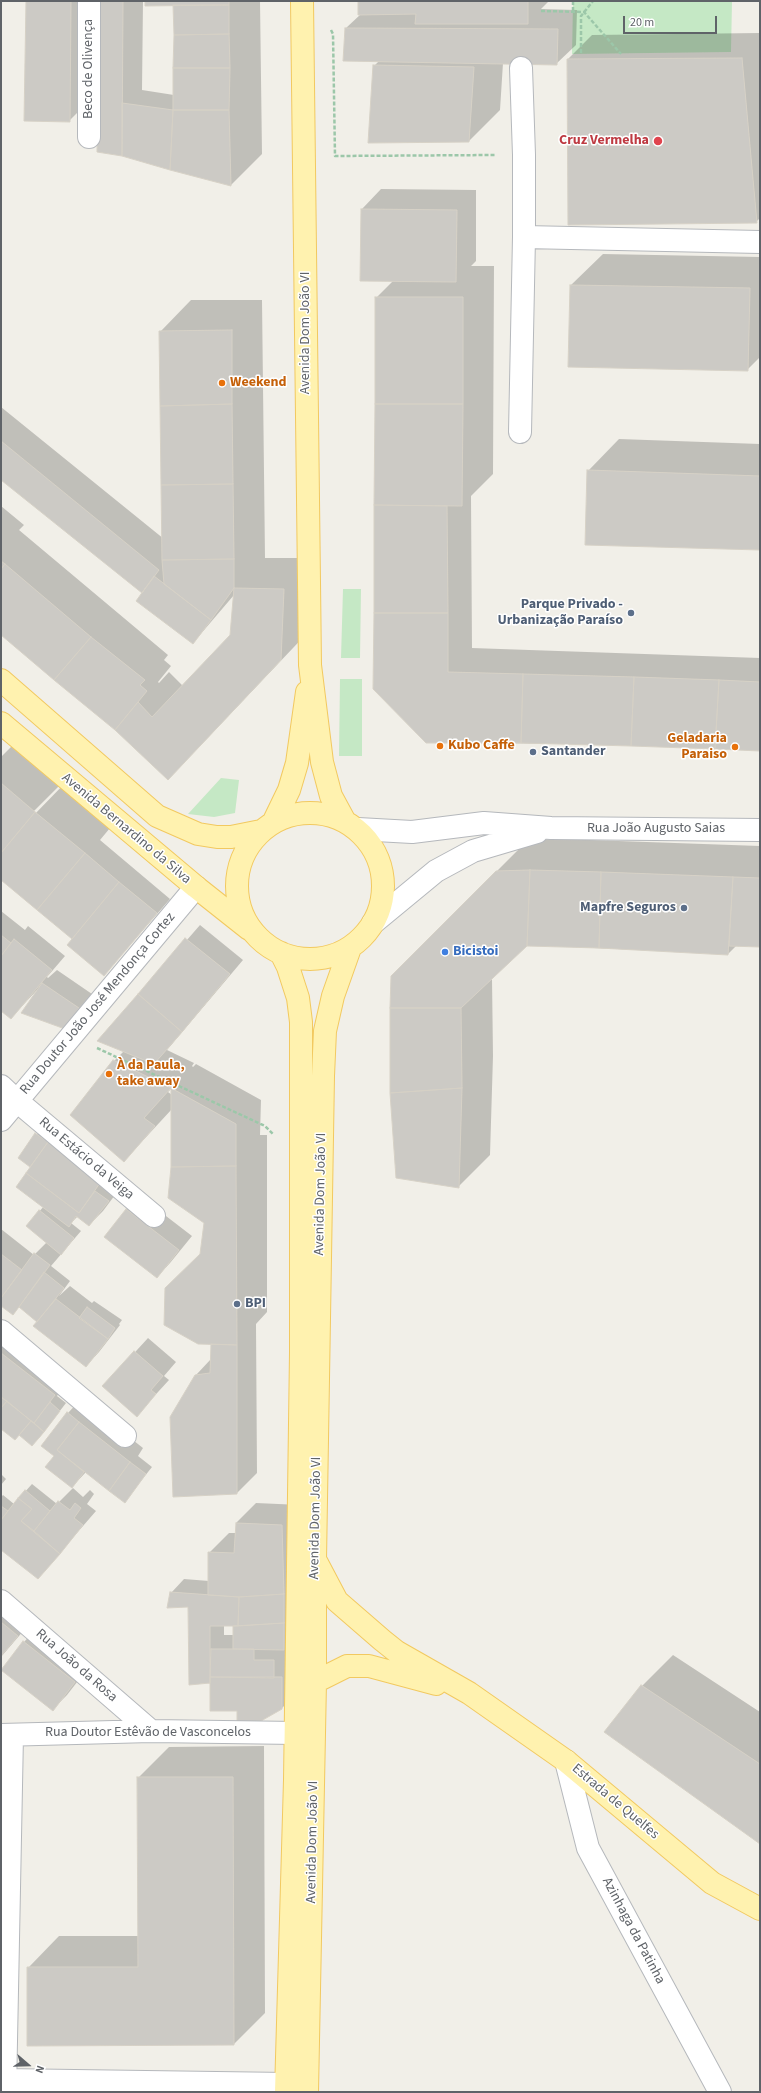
<!DOCTYPE html>
<html>
<head>
<meta charset="utf-8">
<style>
  body { margin:0 }
  #map { position:relative; width:761px; height:2093px; overflow:hidden; background:#f1efe8; font-family:"Source Sans 3",sans-serif }
  canvas { display:block }
  .frame { position:absolute; inset:0; border:2px solid #5f6368; pointer-events:none }
  .north { position:absolute; left:8px; top:2045px; width:40px; height:40px; -webkit-text-stroke:3px #fff; paint-order:stroke; rotate:110deg; font-size:11px; font-weight:700; line-height:16px; text-align:center; color:#5f6368 }
  .north::after { content:''; display:block; margin:auto; width:14px; height:18px; background:#5f6368; clip-path:polygon(50% 0,100% 100%,50% 72%,0 100%) }
  .scale { position:absolute; left:623px; top:16px; width:94px; height:18px; box-sizing:border-box; border:2px solid #5f6368; border-top:0; padding-left:5px; font-size:12px; line-height:14px; white-space:nowrap; color:#5f6368; -webkit-text-stroke:3px #fff; paint-order:stroke }
</style>
</head>
<body>
<div id="map">
<canvas width="761" height="2093"></canvas>
<div class="frame"></div>
<div class="north">N</div>
<div class="scale">20 m</div>
</div>
<script>
const context = document.querySelector('canvas').getContext('2d');
context.lineJoin = 'round';
function paint(path, color) { context.fillStyle = color; context.fill(path, 'evenodd'); }
const poly = rows => new Path2D(rows.map(r => 'M' + r).join(''));
function stroke(path, color, width, dash) { context.strokeStyle = color; context.lineWidth = width; context.lineCap = dash ? 'butt' : 'round'; context.setLineDash(dash || []); context.stroke(path); }
function drawText(font, color, halo, rows, align = 'center') {
  context.font = font + ' "Source Sans 3",sans-serif'; context.lineWidth = 3; context.setLineDash([]); context.textBaseline = 'middle'; context.strokeStyle = halo; context.fillStyle = color; for (const [text, x, y, turn = 0] of rows) {
    context.save(); context.translate(x, y); context.rotate((+turn || 0) * Math.PI / 180); context.textAlign = isNaN(turn) ? turn : align; if (halo) context.strokeText(text, 0, 0); context.fillText(text, 0, 0); context.restore();
  }
}
const green = poly([
  [573,1,732,1,731,52,572,54],
  [343,589,361,589,360,658,341,658],
  [340,679,362,679,362,756,339,756],
  [221,778,239,780,235,813,214,817,188,814]
]);
const shadow = poly([
  [27,1,143,1,142,90,174,95,174,4,146,1,260,1,262,154,231,185,98,92,69,121],
  [359,1,549,1,541,9,577,10,576,45,556,64,503,63,500,110,469,141,374,66,379,61,346,28,361,14],
  [760,33,760,218,756,222,568,59,592,35],
  [381,189,476,190,476,261,471,266,494,266,493,474,471,496,472,648,760,658,760,750,631,745,426,742,374,688,376,298,394,280,362,209],
  [603,254,760,257,760,357,747,370,571,285],
  [191,300,262,300,265,558,314,558,312,628,199,747,117,730,1,633,1,506,24,525,19,530,168,655,164,660,171,666,158,682,159,683,169,672,183,686,231,635,234,595,193,643,146,589,1,478,1,407,164,539,160,332],
  [619,439,760,444,760,549,588,471],
  [23,735,70,775,31,814,33,816,67,781,115,822,100,840,170,899,104,975,73,939,1,879,1,757],
  [562,839,760,846,760,947,737,945,728,954,526,945,492,978,493,1056,490,1155,458,1187,392,976,528,840],
  [1,911,25,930,28,926,65,956,47,977,48,978,57,970,92,994,78,1014,64,1028,37,990,11,1018,1,1009],
  [200,925,243,960,167,1050,194,1063,192,1066,193,1067,196,1064,261,1100,260,1135,267,1135,267,1312,256,1324,257,1473,237,1493,196,1375,211,1359,212,1345,201,1254,205,1222,172,1167,172,1109,124,1161,114,1061,124,1051,99,1041],
  [172,1088,172,1095,168,1092],
  [43,1127,121,1187,103,1211,89,1225,78,1216,71,1223,81,1231,51,1266,70,1281,59,1296,70,1286,92,1303,94,1301,122,1320,119,1324,120,1325,99,1352,86,1366,20,1306,13,1313,1,1305,1,1229,34,1255,47,1242,27,1226,44,1206,31,1166,19,1158],
  [140,1196,192,1236,170,1263,157,1277,126,1209],
  [1,1333,68,1381,57,1396,66,1403,39,1438,19,1434,1,1427],
  [148,1338,176,1362,164,1376,169,1380,137,1415,104,1386],
  [81,1399,143,1448,138,1456,152,1467,125,1501,86,1472,72,1487,56,1456,42,1445,68,1413],
  [1,1474,6,1479,1,1485],
  [32,1484,57,1504,73,1488,83,1497,90,1490,94,1494,87,1504,96,1511,38,1578,1,1548,1,1497,3,1495,14,1504],
  [256,1503,301,1505,296,1694,282,1708,238,1710,211,1682,189,1606,171,1593,184,1579,209,1581,209,1553,229,1533,236,1533,236,1523],
  [224,1625,234,1625,234,1635,224,1635],
  [1,1597,31,1622,1,1657],
  [37,1628,88,1668,67,1695,53,1709,24,1642],
  [673,1655,760,1712,760,1843,642,1686],
  [264,1746,265,2013,234,2044,28,1968,59,1936,138,1936,138,1778,169,1747]
]);
const building = poly([
  [26,1,71,1,70,122,24,121,26,1],
  [99,1,123,1,122,156,97,152,99,1],
  [145,1,229,1,229,5,145,6,145,1],
  [358,1,528,1,528,24,415,24,416,14,358,15,358,1],
  [173,5,229,5,229,34,174,35,173,5],
  [345,28,558,29,557,65,343,61,345,28],
  [229,34,230,68,173,68,174,35,229,34],
  [742,58,757,223,568,225,567,59,742,58],
  [373,65,474,67,469,142,368,143,373,65],
  [173,68,230,68,229,110,173,110,173,68],
  [122,103,173,110,170,170,122,156,122,103],
  [173,110,229,110,231,186,170,170,173,110],
  [361,209,457,210,456,282,360,281,361,209],
  [570,285,750,288,748,371,568,367,570,285],
  [375,297,463,297,463,404,375,404,375,297],
  [232,330,232,404,160,406,159,331,232,330],
  [232,404,233,484,161,485,160,406,232,404],
  [375,404,463,404,462,506,374,505,375,404],
  [1,441,159,570,142,593,1,480,1,441],
  [587,470,760,476,760,550,585,545,587,470],
  [233,484,234,559,162,560,161,485,233,484],
  [374,505,447,506,448,613,374,613,374,505],
  [234,559,234,588,211,620,164,584,162,560,234,559],
  [1,561,5,564,1,569,1,561],
  [5,564,91,637,54,680,1,635,1,569,5,564],
  [154,576,211,620,193,644,136,601,154,576],
  [234,588,284,589,281,660,168,780,115,730,138,702,152,717,230,635,234,588],
  [374,613,448,613,448,672,523,674,521,743,426,743,373,689,374,613],
  [91,637,145,680,140,685,147,691,115,730,54,680,91,637],
  [523,674,634,677,631,746,521,743,523,674],
  [634,677,719,680,715,749,631,746,634,677],
  [719,680,760,682,760,751,715,749,719,680],
  [1,783,35,812,1,853,1,783],
  [35,812,85,853,37,910,1,880,1,853,35,812],
  [85,853,119,882,72,939,37,910,85,853],
  [530,870,601,872,599,948,527,946,530,870],
  [530,870,527,946,461,1008,390,1008,391,976,496,871,530,870],
  [601,872,733,877,728,955,599,948,601,872],
  [733,877,760,878,760,947,729,946,733,877],
  [119,882,157,913,104,976,67,945,119,882],
  [1,935,11,943,1,956,1,935],
  [185,938,230,974,182,1032,138,994,185,938],
  [14,939,52,970,11,1019,1,1011,1,956,14,939],
  [42,983,79,1008,65,1029,21,1013,42,983],
  [138,994,182,1032,154,1064,97,1041,138,994],
  [390,1008,461,1008,462,1088,390,1093,390,1008],
  [113,1060,171,1088,144,1118,155,1126,124,1162,70,1115,113,1060],
  [171,1088,236,1124,236,1166,171,1167,171,1088],
  [462,1088,459,1188,396,1178,390,1093,462,1088],
  [35,1133,48,1142,30,1167,18,1158,35,1133],
  [48,1142,100,1183,79,1213,26,1173,48,1142],
  [236,1166,237,1345,198,1344,164,1325,165,1288,200,1254,204,1223,168,1198,171,1167,236,1166],
  [26,1173,79,1213,95,1191,109,1201,89,1226,76,1216,69,1227,16,1187,26,1173],
  [126,1209,179,1250,157,1278,104,1237,126,1209],
  [39,1210,74,1238,61,1255,26,1226,39,1210],
  [34,1253,50,1265,13,1315,1,1306,1,1298,34,1253],
  [1,1254,22,1270,1,1298,1,1254],
  [44,1272,64,1288,37,1322,19,1307,44,1272],
  [56,1299,108,1339,86,1367,33,1326,56,1299],
  [87,1307,115,1328,108,1339,79,1318,87,1307],
  [211,1344,237,1345,237,1494,173,1497,170,1417,195,1375,210,1373,211,1344],
  [134,1351,163,1376,151,1390,156,1394,137,1417,102,1386,134,1351],
  [1,1353,55,1395,34,1423,1,1397,1,1353],
  [1,1397,7,1401,1,1408,1,1397],
  [7,1401,31,1421,15,1440,1,1429,1,1408,7,1401],
  [50,1402,60,1411,44,1432,34,1423,50,1402],
  [67,1412,79,1422,57,1450,84,1472,72,1488,45,1467,54,1456,41,1446,67,1412],
  [31,1421,44,1432,32,1446,19,1435,31,1421],
  [79,1422,130,1462,109,1491,57,1450,79,1422],
  [130,1462,146,1474,125,1503,109,1491,130,1462],
  [25,1490,50,1511,34,1531,21,1521,32,1509,18,1498,25,1490],
  [18,1498,32,1509,21,1521,60,1554,38,1579,1,1550,1,1520,18,1498],
  [58,1501,70,1510,75,1503,81,1508,74,1518,83,1525,60,1554,34,1531,58,1501],
  [1,1506,8,1511,1,1520,1,1506],
  [236,1523,282,1525,284,1594,239,1597,208,1595,208,1552,234,1553,236,1523],
  [170,1592,239,1597,238,1626,210,1626,210,1683,189,1685,188,1607,167,1608,170,1592],
  [284,1594,284,1623,238,1626,239,1597,284,1594],
  [1,1622,18,1636,1,1656,1,1622],
  [284,1623,284,1650,233,1649,233,1626,284,1623],
  [23,1641,75,1682,53,1711,1,1670,23,1641],
  [211,1649,254,1649,254,1660,274,1660,274,1678,210,1677,211,1649],
  [210,1677,282,1677,282,1709,261,1721,237,1722,237,1711,210,1711,210,1677],
  [641,1685,760,1764,760,1844,604,1732,641,1685],
  [137,1777,233,1777,234,2045,27,2046,27,1967,138,1967,137,1777]
]);
const path = poly([
  [573,1,573,12],
  [541,11,584,12,621,54],
  [331,30,333,34,335,156,496,155],
  [581,53,581,16,593,1],
  [97,1048,265,1126,274,1135]
]);
const minor = poly([
  [89,137,89,1],
  [524,237,760,242],
  [520,432,524,237,524,155,521,68],
  [358,829,412,832,484,823,551,828,760,830],
  [373,923,436,871,473,851,537,832],
  [1,1086,17,1101,154,1216],
  [1,1120,196,887],
  [1,1331,125,1436],
  [1,1601,151,1731],
  [1,1735,151,1731,296,1733],
  [566,1761,588,1848,720,2092],
  [4,2080,287,2084],
  [5,2092,12,1735]
]);
const major = poly([
  [302,1,310,665,322,762,331,796,344,820],
  [1,680,157,816,198,834,217,837,231,837,261,831],
  [1,723,196,887,249,929],
  '237 886a73 73 0 1 1 146 0a73 73 0 1 1-146 0Z',
  [274,821,289,790,297,763,307,692],
  [281,953,288,967,298,998,301,1022,301,1352,295,1780,286,2092],
  [317,1563,337,1601,382,1640,397,1652,469,1693,566,1761,712,1883,760,1909],
  [315,1682,347,1666,369,1666,436,1684],
  [307,2092,315,1682,315,1560,323,1076,325,1031,333,996,350,948]
]);
const markers = [
  [658,141,5,"#e0444e"],
  [222,383,4,"#e8710a"],
  [631,613,4,"#5c6f8a"],
  [440,746,4,"#e8710a"],
  [735,747,4,"#e8710a"],
  [533,752,4,"#5c6f8a"],
  [684,908,4,"#5c6f8a"],
  [445,952,4,"#3f7fe0"],
  [109,1074,4,"#e8710a"],
  [237,1304,4,"#5c6f8a"]
];
const streetNames = [
  ["Beco de Olivença",89,69,-90],
  ["Avenida Dom João VI",306,333,-90],
  ["Avenida Bernardino da Silva",126,829,40],
  ["Rua João Augusto Saias",656,829],
  ["Rua Doutor João José Mendonça Cortez",98,1004,-50],
  ["Rua Estácio da Veiga",86,1159,40],
  ["Avenida Dom João VI",321,1194,-89],
  ["Avenida Dom João VI",316,1518,-89],
  ["Rua João da Rosa",76,1666,41],
  ["Rua Doutor Estêvão de Vasconcelos",148,1733],
  ["Estrada de Quelfes",615,1802,40],
  ["Avenida Dom João VI",313,1842,-89],
  ["Azinhaga da Patinha",633,1931,62]
];
const healthNames = [
  ["Cruz Vermelha",649,141]
];
const foodNames = [
  ["Weekend",230,383],
  ["Geladaria",727,739,"right"],
  ["Paraiso",727,755,"right"],
  ["Kubo Caffe",448,746],
  ["À da Paula,",117,1066],
  ["take away",117,1082]
];
const serviceNames = [
  ["Parque Privado -",623,605],
  ["Urbanização Paraíso",623,621],
  ["Santander",541,752,"left"],
  ["Mapfre Seguros",676,908],
  ["BPI",245,1304,"left"]
];
const shopNames = [
  ["Bicistoi",453,952]
];
paint(green, '#c5e8c5');
paint(shadow, '#0003');
paint(building, '#cccac5');
stroke(building, '#d6d1c6', 1);
stroke(minor, '#b5b8bc', 24);
stroke(major, '#f2c960', 24);
stroke(path, '#9cc7a9', 2.5, [4, 2]);
stroke(minor, '#fff', 22);
stroke(major, '#fff2af', 22);
for (const [x, y, r, color] of markers) { const dot = new Path2D(); dot.arc(x, y, r, 0, 2 * Math.PI); context.fillStyle = color; context.fill(dot); stroke(dot, '#fff', 1.5); }
drawText('14px', '#5f6368', '#fff', streetNames);
drawText('bold 14px', '#be3a42', '#fff', healthNames, 'right');
drawText('bold 14px', '#c56008', '#fff', foodNames, 'left');
drawText('bold 14px', '#4e5e75', '#fff', serviceNames, 'right');
drawText('bold 14px', '#366cbe', '#fff', shopNames, 'left');
</script>
</body>
</html>
